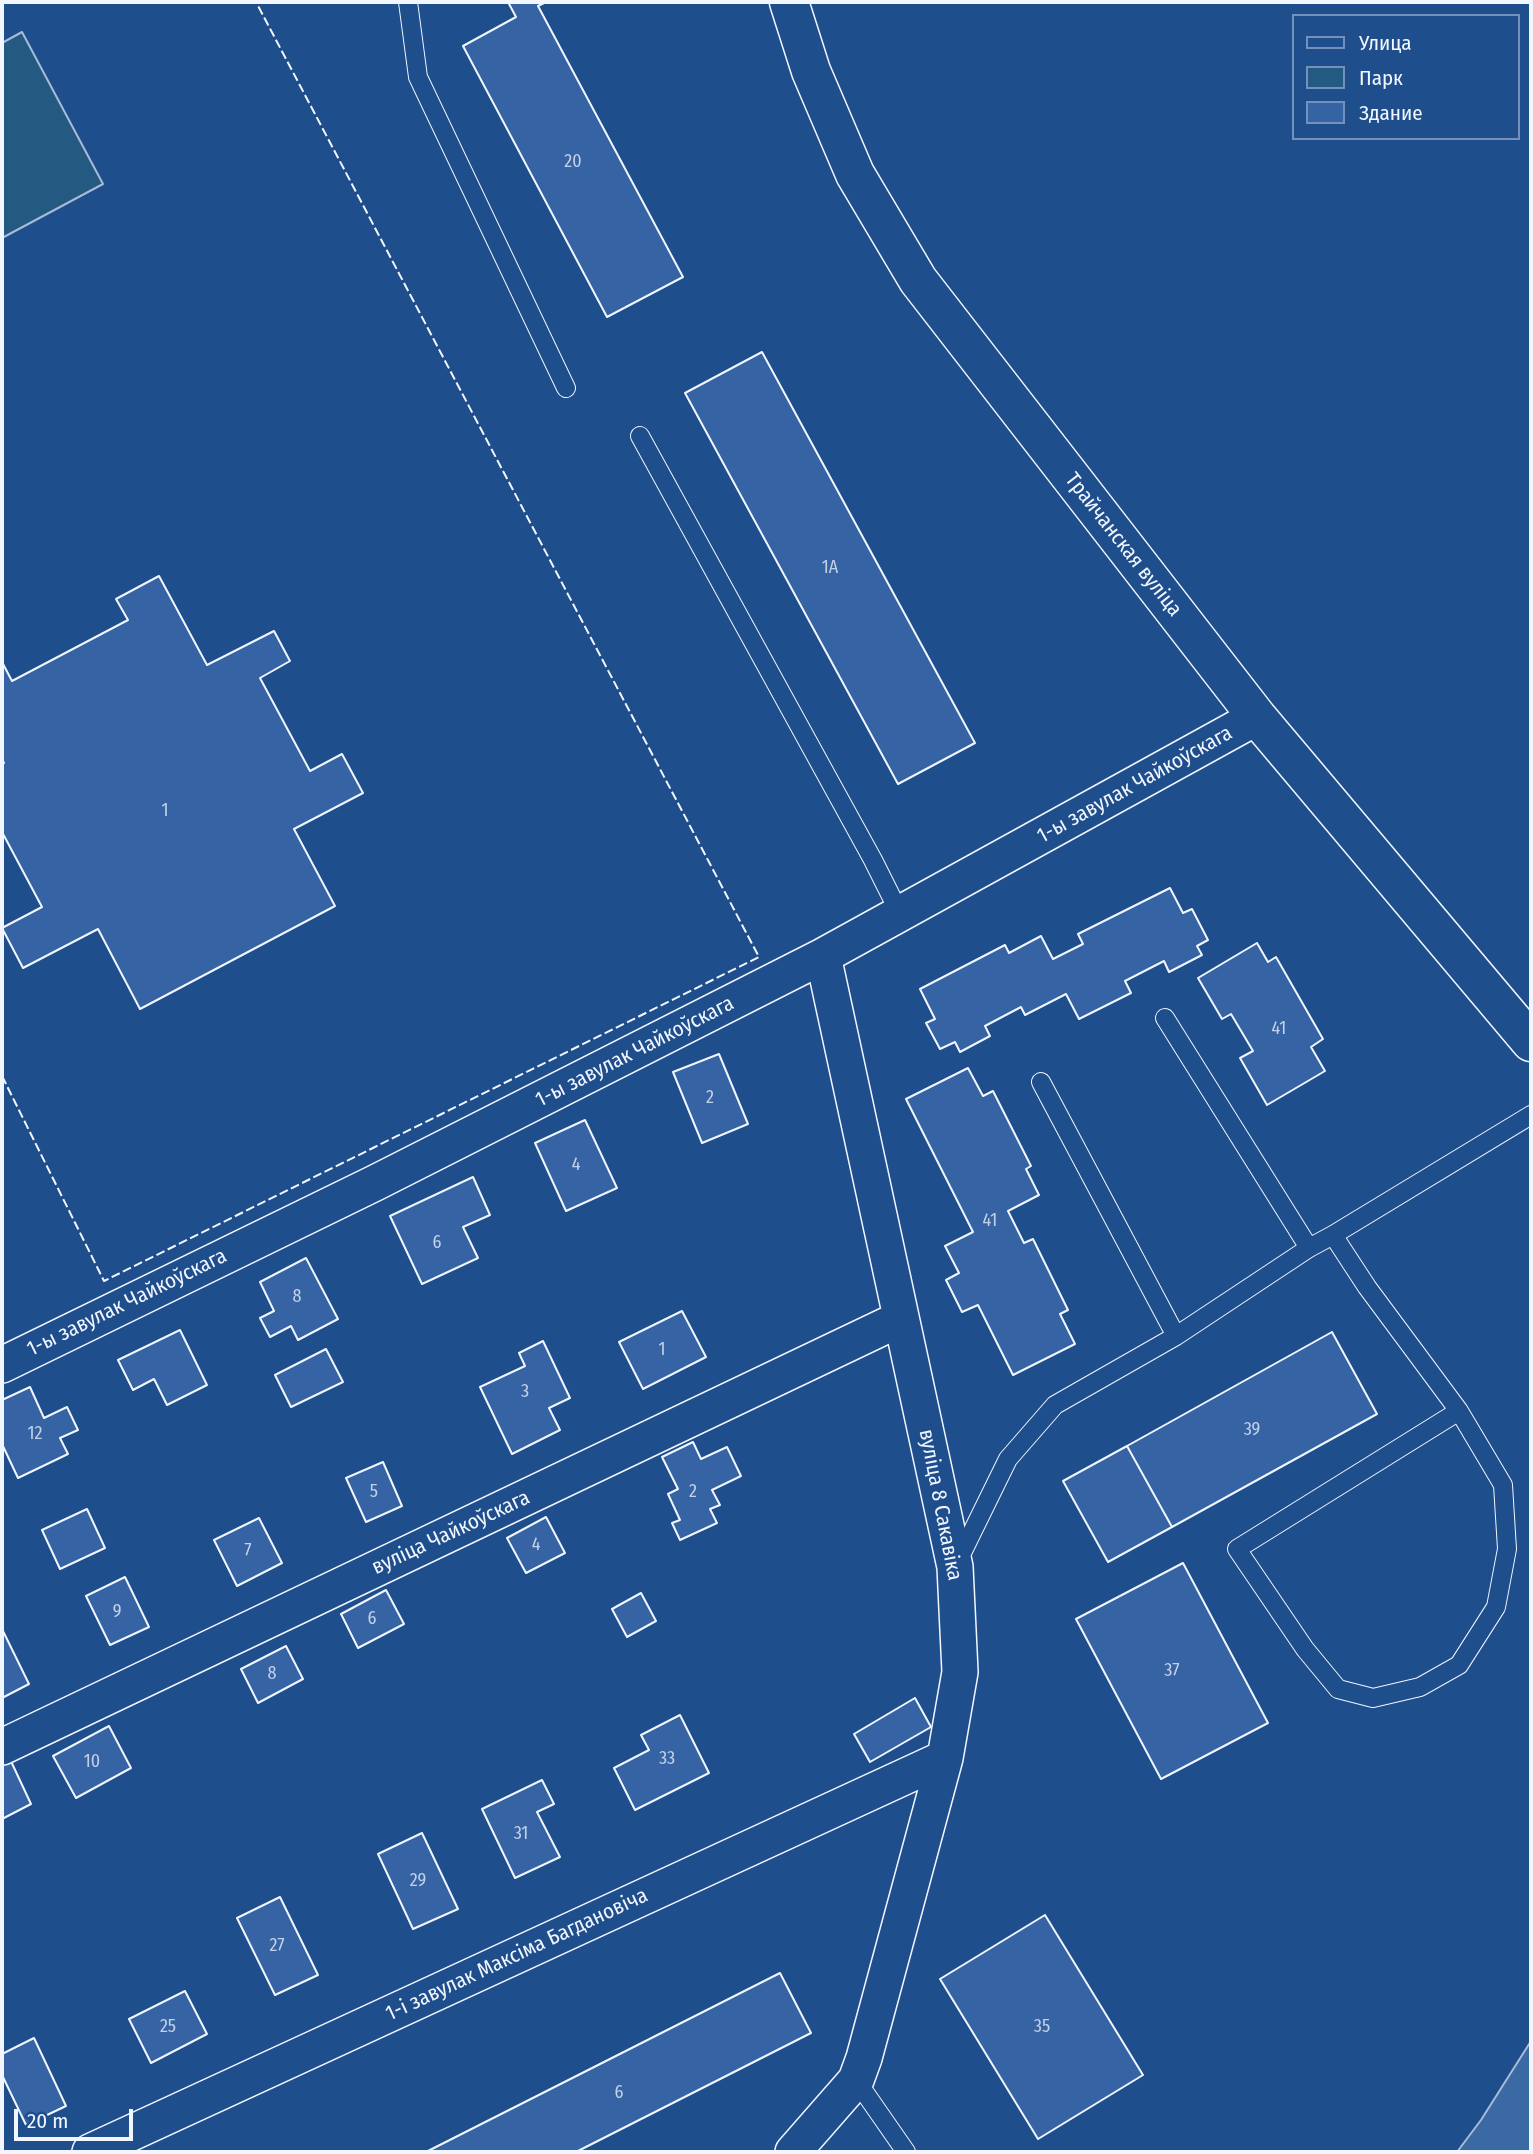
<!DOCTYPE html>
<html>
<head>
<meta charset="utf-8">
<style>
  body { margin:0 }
  #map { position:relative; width:1533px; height:2154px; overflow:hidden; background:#1f4e8c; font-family:"Fira Sans Condensed",sans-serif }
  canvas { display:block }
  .frame { position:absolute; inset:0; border:4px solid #f2f6ff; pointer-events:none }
  .legend { position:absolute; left:1292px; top:14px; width:228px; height:126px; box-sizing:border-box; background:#1f4e8c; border:2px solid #7391ba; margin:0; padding:9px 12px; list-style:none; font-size:21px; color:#f2f6ff }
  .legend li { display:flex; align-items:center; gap:14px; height:35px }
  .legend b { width:35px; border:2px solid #7391ba }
  .scale { position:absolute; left:14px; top:2109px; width:119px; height:32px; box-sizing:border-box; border:4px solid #f2f6ff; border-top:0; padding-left:9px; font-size:21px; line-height:24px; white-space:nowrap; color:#f2f6ff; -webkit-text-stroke:5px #1f4e8c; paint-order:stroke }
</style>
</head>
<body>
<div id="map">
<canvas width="1533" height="2154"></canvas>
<div class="frame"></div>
<ul class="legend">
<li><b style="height:9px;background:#1f4e8c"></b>Улица</li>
<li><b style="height:19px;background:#245a82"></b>Парк</li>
<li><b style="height:19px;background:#3563a3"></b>Здание</li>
</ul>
<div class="scale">20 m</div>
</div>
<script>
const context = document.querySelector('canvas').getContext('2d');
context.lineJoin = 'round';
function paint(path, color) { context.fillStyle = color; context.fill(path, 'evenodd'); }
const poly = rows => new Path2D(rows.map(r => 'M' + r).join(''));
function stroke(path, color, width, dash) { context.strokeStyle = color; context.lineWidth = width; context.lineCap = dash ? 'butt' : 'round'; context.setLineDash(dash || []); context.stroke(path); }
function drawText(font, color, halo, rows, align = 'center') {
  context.font = font + ' "Fira Sans Condensed",sans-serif'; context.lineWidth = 5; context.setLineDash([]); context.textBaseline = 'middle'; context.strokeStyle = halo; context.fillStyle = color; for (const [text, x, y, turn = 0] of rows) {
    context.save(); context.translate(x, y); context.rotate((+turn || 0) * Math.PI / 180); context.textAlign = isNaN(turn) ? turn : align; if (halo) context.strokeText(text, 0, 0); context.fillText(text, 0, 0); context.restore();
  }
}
const green = poly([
  [22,32,103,184,2,238,2,43,22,32]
]);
const water = poly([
  [1531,2041,1531,2152,1457,2152,1481,2120,1531,2041]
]);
const building = poly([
  [508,2,546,2,538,6,683,277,607,317,463,46,516,17,508,2],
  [762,352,975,743,898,784,685,393,762,352],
  [159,576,207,665,274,631,290,661,260,678,310,771,342,754,363,793,294,829,335,906,140,1009,98,929,23,968,2,928,42,907,2,832,2,764,4,763,2,759,2,662,12,681,128,620,116,599,159,576],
  [1170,888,1183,913,1192,909,1208,940,1197,946,1202,955,1169,972,1164,961,1125,981,1131,993,1079,1019,1066,994,1025,1015,1021,1007,985,1026,990,1036,960,1052,955,1042,940,1049,926,1023,935,1019,920,989,1005,945,1009,953,1041,936,1053,959,1083,944,1078,934,1170,888],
  [1257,943,1268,962,1276,957,1323,1039,1311,1047,1325,1071,1267,1105,1240,1058,1253,1051,1231,1014,1222,1019,1198,978,1257,943],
  [719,1054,748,1124,702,1143,673,1072,719,1054],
  [968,1068,983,1096,993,1091,1031,1166,1026,1169,1039,1195,1008,1211,1024,1243,1033,1239,1068,1310,1060,1314,1075,1344,1013,1375,978,1305,962,1312,946,1280,959,1273,945,1246,973,1232,906,1099,968,1068],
  [585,1120,617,1188,566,1211,535,1143,585,1120],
  [473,1177,490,1215,463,1227,478,1258,422,1284,390,1216,473,1177],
  [306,1258,338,1319,298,1340,291,1326,270,1337,260,1318,274,1311,260,1282,306,1258],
  [682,1311,706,1357,643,1389,619,1342,682,1311],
  [180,1330,207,1385,167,1405,154,1379,133,1390,118,1360,180,1330],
  [1332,1332,1377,1414,1172,1527,1127,1446,1332,1332],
  [543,1341,570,1398,549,1408,560,1430,512,1454,480,1387,525,1366,519,1353,543,1341],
  [326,1349,343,1382,291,1407,275,1375,326,1349],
  [30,1387,44,1418,67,1407,78,1430,60,1438,68,1454,18,1478,2,1444,2,1400,30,1387],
  [693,1442,701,1459,727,1447,741,1476,712,1490,720,1505,710,1509,717,1523,680,1540,672,1523,680,1520,668,1494,678,1489,662,1457,693,1442],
  [1127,1446,1172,1527,1108,1562,1063,1481,1127,1446],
  [383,1462,402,1506,366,1522,346,1478,383,1462],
  [87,1509,105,1548,60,1569,42,1530,87,1509],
  [546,1517,565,1553,526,1573,507,1538,546,1517],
  [259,1518,282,1563,237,1586,214,1540,259,1518],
  [1183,1563,1268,1723,1161,1779,1076,1619,1183,1563],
  [125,1577,149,1627,110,1645,86,1596,125,1577],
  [386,1590,404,1624,358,1648,341,1614,386,1590],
  [641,1593,656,1621,627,1637,612,1609,641,1593],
  [2,1629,29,1684,2,1698,2,1629],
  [286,1646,303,1679,258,1703,241,1669,286,1646],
  [915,1698,931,1727,870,1762,854,1734,915,1698],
  [680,1715,709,1773,635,1810,614,1768,649,1750,641,1735,680,1715],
  [109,1726,131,1768,76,1798,53,1756,109,1726],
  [9,1757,31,1804,2,1819,2,1761,9,1757],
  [542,1780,554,1804,537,1812,560,1857,515,1878,482,1809,542,1780],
  [422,1833,458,1909,413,1929,378,1854,422,1833],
  [280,1897,318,1975,275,1995,237,1918,280,1897],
  [1045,1915,1143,2075,1038,2139,940,1979,1045,1915],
  [780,1973,811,2033,576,2152,426,2152,780,1973],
  [185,1991,207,2034,151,2063,129,2019,185,1991],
  [34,2038,66,2106,26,2125,2,2075,2,2054,34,2038]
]);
const service = poly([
  [408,2,418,77,566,388],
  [640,436,873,860,900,914],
  [1165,1018,1309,1248],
  [1041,1082,1176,1336],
  [1333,1235,1367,1287,1459,1411,1503,1485,1507,1549,1496,1607,1459,1665,1420,1687,1373,1698,1338,1689,1305,1649,1237,1549,1459,1411],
  [957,1563,1008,1459,1055,1405,1176,1336,1309,1248,1333,1235,1531,1115],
  [856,2080,906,2152]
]);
const minor = poly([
  [2,1365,375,1183,823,956,1257,717],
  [2,1747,900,1319],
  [90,2152,945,1758],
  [793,2152,856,2080,864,2058,945,1758,960,1672,955,1567,823,956]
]);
const tertiary = poly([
  [789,2,811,71,855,174,918,280,1257,717,1531,1042]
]);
const fence = poly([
  [2,1076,104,1281,759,957,256,2]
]);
const numberNames = [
  ["20",573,162],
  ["1А",830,568],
  ["1",165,811],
  ["41",1279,1029],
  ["2",710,1098],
  ["4",576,1165],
  ["41",990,1221],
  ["6",437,1243],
  ["8",297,1297],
  ["1",662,1350],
  ["3",525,1392],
  ["39",1252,1430],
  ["12",35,1434],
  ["5",374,1492],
  ["2",693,1492],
  ["4",536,1545],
  ["7",248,1551],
  ["9",117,1612],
  ["6",372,1619],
  ["37",1172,1671],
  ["8",272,1674],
  ["33",667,1759],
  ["10",92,1762],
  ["31",521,1834],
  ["29",418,1881],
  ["27",277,1946],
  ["25",168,2027],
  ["35",1042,2027],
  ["6",619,2093]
];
const streetNames = [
  ["Трайчанская вуліца",1123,545,52],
  ["1-ы завулак Чайкоўскага",1135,785,-29],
  ["1-ы завулак Чайкоўскага",635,1052,-27],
  ["1-ы завулак Чайкоўскага",127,1303,-26],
  ["вуліца 8 Сакавіка",940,1505,79],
  ["вуліца Чайкоўскага",451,1533,-25],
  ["1-і завулак Максіма Багдановіча",517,1955,-25]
];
paint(green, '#245a82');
stroke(green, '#a8bbd7', 2);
paint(water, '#3b69a3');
stroke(water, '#a8bbd7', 2);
paint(building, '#3563a3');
stroke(building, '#f2f6ff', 2);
stroke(service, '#f2f6ff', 20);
stroke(minor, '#f2f6ff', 38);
stroke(tertiary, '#f2f6ff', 41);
stroke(service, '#1f4e8c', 18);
stroke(minor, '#1f4e8c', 35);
stroke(tertiary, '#1f4e8c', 38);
stroke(fence, '#f2f6ff', 2, [9, 3.5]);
drawText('18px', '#c3d1e8', null, numberNames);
drawText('21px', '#f2f6ff', '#1f4e8c', streetNames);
</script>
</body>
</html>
